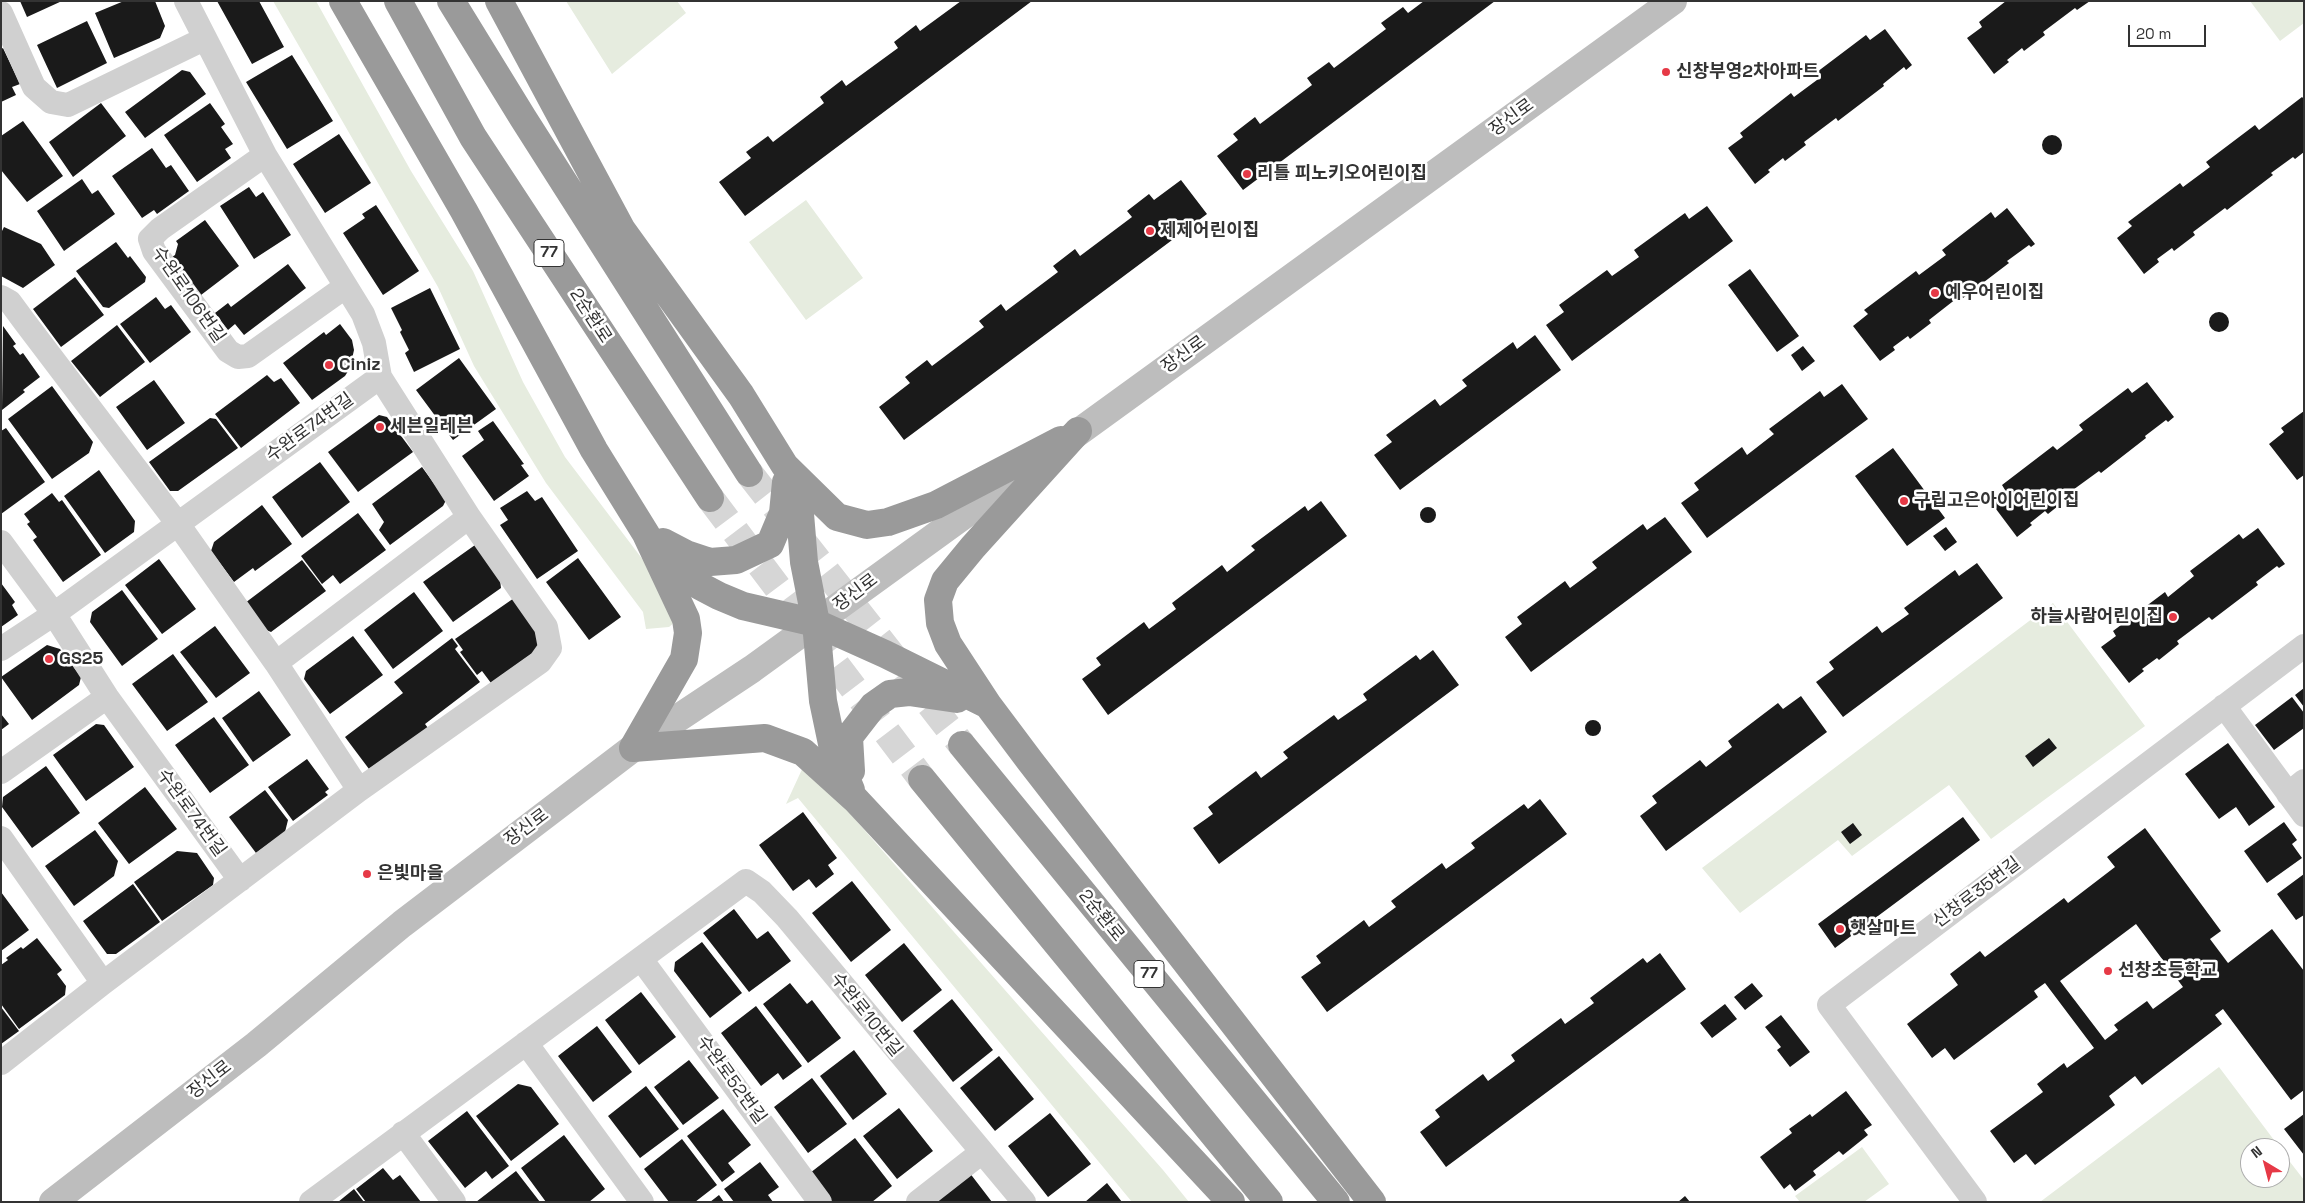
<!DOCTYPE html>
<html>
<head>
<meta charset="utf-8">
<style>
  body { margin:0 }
  #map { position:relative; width:2305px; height:1203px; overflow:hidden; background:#fff; font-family:"Space Grotesk",sans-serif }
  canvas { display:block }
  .frame { position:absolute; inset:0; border:2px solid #333; pointer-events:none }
  .north { position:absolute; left:2240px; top:1138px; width:50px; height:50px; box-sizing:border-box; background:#fff; border:1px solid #adadad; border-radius:50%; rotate:323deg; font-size:14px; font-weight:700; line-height:20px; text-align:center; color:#333 }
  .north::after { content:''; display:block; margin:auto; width:18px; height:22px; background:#e63946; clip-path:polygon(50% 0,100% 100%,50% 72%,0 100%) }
  .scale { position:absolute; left:2128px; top:25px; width:78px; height:22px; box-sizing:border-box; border:2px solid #333; border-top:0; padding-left:6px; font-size:15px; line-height:18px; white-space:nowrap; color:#333; -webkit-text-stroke:4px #fff; paint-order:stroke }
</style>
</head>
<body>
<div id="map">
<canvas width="2305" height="1203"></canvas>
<div class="frame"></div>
<div class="north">N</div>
<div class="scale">20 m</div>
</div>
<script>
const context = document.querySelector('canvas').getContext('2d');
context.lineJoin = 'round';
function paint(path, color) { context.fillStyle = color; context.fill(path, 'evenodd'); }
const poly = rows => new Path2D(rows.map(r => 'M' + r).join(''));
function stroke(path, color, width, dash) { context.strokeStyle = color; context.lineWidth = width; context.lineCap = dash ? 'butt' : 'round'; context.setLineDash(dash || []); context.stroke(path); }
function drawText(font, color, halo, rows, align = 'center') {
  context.font = font + ' "Space Grotesk","Noto Sans KR",sans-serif'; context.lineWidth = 5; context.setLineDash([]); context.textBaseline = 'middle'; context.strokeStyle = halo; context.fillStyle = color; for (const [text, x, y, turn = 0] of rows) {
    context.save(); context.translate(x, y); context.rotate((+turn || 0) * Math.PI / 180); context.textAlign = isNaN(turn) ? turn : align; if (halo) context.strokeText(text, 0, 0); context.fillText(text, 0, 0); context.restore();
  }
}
const green = poly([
  [273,1,316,1,411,171,473,271,523,382,565,457,659,581,676,621,669,627,646,629,643,612,546,483,474,366,438,287],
  [566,1,677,1,686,13,612,74],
  [2250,1,2304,1,2304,23,2280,41],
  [806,200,863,278,806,320,749,242],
  [2053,603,2145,726,1991,839,1949,785,1852,856,1838,840,1740,913,1702,868],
  [804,765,817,776,1163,1170,1189,1202,1132,1202,798,798,786,804],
  [2219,1067,2280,1148,2250,1148,2250,1178,2280,1178,2280,1149,2304,1180,2304,1202,2040,1202],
  [1862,1147,1889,1184,1864,1202,1800,1202,1795,1196]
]);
const building = poly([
  [20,1,62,1,27,17],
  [124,1,155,1,165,26,160,38,114,58,95,13],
  [217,1,259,1,284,47,252,64],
  [961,1,1032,1,745,216,719,182,751,158,746,152,768,136,773,142,824,103,820,97,842,80,846,86,898,48,894,42,916,25,920,31],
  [1424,1,1495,1,1243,190,1217,156,1238,140,1233,134,1255,117,1260,124,1312,85,1307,78,1329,62,1334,68,1386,29,1381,23,1403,7,1408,13],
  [2006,1,2090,1,2077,10,2075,8,2043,32,2045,35,2024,51,2022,48,2007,60,2009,62,1994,74,1967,38,1982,27,1979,22],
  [87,21,107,63,57,88,37,45],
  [1885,29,1912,65,1906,70,1904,67,1883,84,1884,86,1838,121,1836,118,1804,142,1806,145,1785,161,1783,158,1768,170,1770,172,1755,184,1728,148,1743,137,1740,133,1791,93,1794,97,1821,77,1817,72,1866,35,1870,40],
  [3,48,20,84,12,87,16,95,1,102,1,49],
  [292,55,333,121,287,149,246,82],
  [182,70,190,72,206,94,145,138,125,112],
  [2302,97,2304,99,2304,152,2295,159,2293,157,2271,173,2273,175,2227,210,2225,208,2193,232,2195,235,2174,251,2172,248,2157,259,2159,262,2144,274,2117,238,2132,226,2128,222,2180,183,2183,187,2210,167,2206,162,2255,125,2259,130],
  [101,103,126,136,73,177,49,142],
  [210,103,225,124,221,127,233,144,225,149,231,158,197,182,164,135],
  [23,121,63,176,27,202,1,170,1,136],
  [339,134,371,183,325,213,293,164],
  '2042 145a10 10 0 1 1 20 0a10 10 0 1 1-20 0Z',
  [152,148,166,168,171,165,189,191,157,214,154,210,142,218,112,176],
  [82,179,92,194,98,190,115,214,64,251,37,211],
  [1181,180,1207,214,904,440,879,407,910,383,905,377,927,360,932,366,984,327,979,321,1001,304,1006,311,1058,272,1053,266,1075,249,1080,256,1132,217,1127,211,1149,194,1154,200],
  [249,187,256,197,263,192,291,235,254,259,220,206],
  [376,205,419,271,383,295,343,233,365,218,362,214],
  [1707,206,1733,241,1572,361,1546,325,1564,312,1559,305,1607,270,1612,276,1639,257,1634,250,1685,213,1689,219],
  [2007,208,2035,244,2031,247,2029,245,2007,261,2009,263,1963,298,1961,295,1929,320,1931,323,1910,339,1908,336,1893,347,1895,350,1880,361,1853,326,1868,314,1864,310,1916,271,1919,275,1946,255,1942,250,1991,212,1995,218],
  [205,220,239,266,201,295,172,257,175,255,178,244,176,241],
  [4,227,41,244,55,265,23,288,1,276,1,233],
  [116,242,128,258,130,256,146,277,145,282,109,308,103,307,76,271],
  [288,264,306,288,244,335,235,324,228,330,215,313,228,303,231,307],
  [1750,269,1799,336,1777,352,1728,285],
  [75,277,104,315,61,347,33,309],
  [430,288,460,349,414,372,405,353,409,350,400,332,402,330,391,308],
  [156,297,165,309,171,305,191,332,150,363,120,324],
  '2209 322a10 10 0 1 1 20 0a10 10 0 1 1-20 0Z',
  [340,324,352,340,354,350,350,368,345,376,312,400,283,363,324,332,326,335],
  [117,325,145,362,100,397,71,361],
  [3,326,16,344,13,346,20,355,23,353,40,377,23,390,25,392,2,410],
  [1535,335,1561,370,1400,490,1374,455,1392,442,1386,435,1435,399,1440,406,1467,386,1462,380,1513,342,1517,349],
  [1803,346,1815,361,1802,371,1791,355],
  [459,358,496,409,453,440,416,390],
  [267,375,274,382,281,378,300,403,241,448,215,414],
  [154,380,185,423,147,450,116,407],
  [2147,382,2174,417,2168,422,2166,420,2145,436,2146,438,2101,473,2099,471,2066,495,2068,498,2048,514,2045,511,2030,523,2032,525,2017,537,1990,501,2005,490,2002,485,2053,446,2057,450,2083,430,2079,425,2128,388,2132,393],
  [1842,384,1868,419,1707,538,1681,503,1699,490,1694,483,1742,447,1747,455,1774,434,1769,429,1820,391,1824,397],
  [52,386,93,442,89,453,52,479,8,419],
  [2304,411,2304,475,2297,480,2269,444,2284,432,2281,428],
  [379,415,387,417,413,452,358,492,328,452],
  [210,418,216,419,238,448,178,491,170,491,149,462],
  [493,421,524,464,521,465,529,476,494,501,462,456,484,440,478,431],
  [6,428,45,482,1,514,1,431],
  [1893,448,1945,518,1907,546,1855,476],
  [320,462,350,502,302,538,272,497],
  [422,467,446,500,443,506,390,545,379,530,384,522,372,504],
  [99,470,135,521,134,532,105,553,64,496],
  [527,491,535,501,542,497,578,551,537,579,500,525,508,520,500,508],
  [52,493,59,502,62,500,101,555,63,582,33,540,37,537,27,524,30,522,24,514],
  [1321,501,1347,536,1108,715,1082,679,1101,665,1096,658,1144,622,1149,629,1176,609,1172,603,1222,565,1227,572,1255,550,1251,546,1305,506,1308,511],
  [262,505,292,544,255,571,253,568,234,582,211,551,214,542],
  '1420 515a8 8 0 1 1 16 0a8 8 0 1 1-16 0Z',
  [358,513,386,550,340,584,333,575,322,584,301,556],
  [1665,517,1692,552,1531,672,1505,637,1522,624,1517,617,1565,581,1570,588,1597,568,1592,562,1643,524,1647,530],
  [1946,527,1957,542,1945,551,1933,536],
  [2258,528,2285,564,2279,568,2277,566,2256,582,2258,585,2212,620,2209,617,2177,641,2179,644,2159,660,2157,658,2142,669,2144,671,2129,683,2101,647,2116,636,2113,631,2165,592,2168,597,2194,576,2190,571,2239,534,2243,539],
  [475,545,500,580,501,588,453,622,423,582],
  [578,558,621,617,589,640,546,582],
  [159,559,196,609,162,634,125,585],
  [302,560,326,591,271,632,264,629,245,603],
  [1977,563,2003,598,1843,717,1816,682,1834,669,1829,662,1877,626,1882,633,1909,614,1904,608,1955,570,1959,576],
  [1,583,15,602,12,605,18,615,1,627],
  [122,590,158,639,122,666,90,622,92,612],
  [414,592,443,631,393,669,364,630],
  [517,596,541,631,537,650,491,683,482,671,477,675,460,652,463,650,455,639],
  [215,626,250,673,216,698,180,652],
  [353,636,383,675,330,714,304,679,306,671],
  [452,638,458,646,455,649,480,682,425,724,428,728,369,769,345,737,403,693,394,682],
  [47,645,60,649,81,677,79,685,32,720,1,677],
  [1433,650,1459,685,1219,864,1193,828,1213,814,1208,807,1256,771,1261,778,1288,758,1283,752,1334,715,1338,720,1367,700,1363,694,1416,655,1420,660],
  [173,654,208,702,167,731,132,684],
  [2304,688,2304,707,2295,695],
  [259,691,291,735,253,762,222,718],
  [1801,696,1827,732,1666,851,1640,816,1657,803,1652,796,1700,760,1706,767,1732,747,1728,741,1778,703,1783,709],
  [2292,697,2304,713,2304,728,2274,750,2255,725],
  [1,714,9,724,1,730],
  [214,717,249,765,210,793,175,745],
  '1585 728a8 8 0 1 1 16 0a8 8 0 1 1-16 0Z',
  [96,724,104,725,134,767,86,801,53,755],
  [2049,738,2057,748,2033,767,2025,756],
  [2228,743,2275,807,2249,826,2236,807,2219,819,2185,774],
  [307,759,329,789,325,792,328,795,293,821,268,787],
  [46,766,80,813,32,848,2,807,3,797],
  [145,787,177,829,129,864,98,823],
  [265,790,288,820,285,832,256,853,229,817],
  [1540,799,1567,834,1327,1012,1301,977,1321,963,1316,956,1364,920,1369,927,1396,907,1391,901,1442,863,1446,869,1475,848,1471,843,1524,804,1528,809],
  [803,812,837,858,828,865,834,874,816,888,809,879,793,891,759,845],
  [1963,817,1980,840,1835,948,1818,924],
  [2284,822,2297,840,2292,844,2302,858,2267,883,2244,851],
  [1853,823,1862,835,1850,844,1841,832],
  [2145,828,2221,931,2210,939,2228,963,2272,929,2304,971,2304,1090,2291,1100,2223,1009,2215,1015,2222,1024,2142,1085,2135,1076,2109,1096,2115,1105,2035,1165,2026,1154,2014,1163,1990,1131,2043,1092,2037,1084,2064,1063,2067,1068,2094,1048,2045,983,2034,991,2038,997,1954,1060,1945,1048,1932,1058,1907,1024,1958,985,1950,974,1980,951,1985,957,2064,898,2068,903,2115,867,2107,857],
  [2136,924,2183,987,2153,1009,2147,1001,2114,1025,2118,1030,2105,1040,2060,981],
  [95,830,118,861,114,876,74,906,45,866],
  [177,851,197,853,214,878,213,885,162,921,134,882],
  [2304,874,2304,915,2296,920,2277,894],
  [852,881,891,930,851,962,812,913],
  [133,884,160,922,116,954,107,954,83,921],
  [1,892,29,930,1,951],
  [734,909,757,939,768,931,791,961,749,992,703,933],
  [37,938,62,970,57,974,66,986,65,995,19,1029,1,1004,1,965,8,960,6,958,21,947,23,949],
  [702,942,742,993,710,1018,674,971,675,962],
  [904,943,942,990,902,1022,865,975],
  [1660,953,1686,989,1446,1167,1420,1132,1440,1117,1435,1110,1483,1074,1488,1081,1515,1061,1511,1055,1561,1018,1565,1024,1594,1003,1590,998,1643,958,1647,963],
  [790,983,807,1004,812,1000,841,1038,808,1063,763,1004],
  [1752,983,1763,996,1745,1010,1734,997],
  [641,992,676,1037,639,1065,605,1020],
  [952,999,993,1050,953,1082,913,1031],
  [1725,1004,1737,1019,1712,1038,1700,1023],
  [756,1006,802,1066,783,1080,778,1073,761,1086,721,1033],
  [1,1007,19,1031,1,1044],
  [1781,1015,1810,1052,1790,1067,1777,1050,1781,1047,1765,1027],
  [597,1026,632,1072,593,1102,558,1056],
  [854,1050,887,1094,853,1120,820,1076],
  [999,1056,1034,1099,995,1131,960,1088],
  [689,1060,719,1098,683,1125,654,1087],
  [812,1078,847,1124,808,1153,774,1107],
  [518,1084,531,1087,559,1124,511,1161,476,1116],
  [646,1086,679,1129,640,1158,608,1116],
  [1846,1091,1872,1125,1864,1130,1868,1135,1843,1155,1839,1151,1813,1171,1816,1175,1795,1191,1790,1184,1784,1189,1760,1157,1792,1133,1789,1129,1810,1114,1812,1117],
  [899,1108,933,1151,897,1179,863,1136],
  [723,1109,751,1145,728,1163,735,1172,722,1182,687,1136],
  [467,1111,509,1166,492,1179,486,1171,465,1188,428,1141],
  [1050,1113,1091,1164,1048,1197,1008,1146],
  [2304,1114,2304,1155,2284,1129],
  [564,1135,605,1189,589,1202,546,1202,521,1168],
  [855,1138,892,1186,872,1202,832,1202,810,1173],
  [682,1139,717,1185,695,1202,669,1202,644,1169],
  [760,1162,779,1187,768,1195,773,1202,734,1202,724,1189],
  [383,1168,393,1180,400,1175,421,1202,366,1202,356,1189],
  [516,1171,540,1202,476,1202],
  [969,1172,992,1202,930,1202],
  [1107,1183,1122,1202,1085,1202],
  [354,1189,364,1202,338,1202],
  [719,1195,724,1202,710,1202],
  [1685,1196,1690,1202,1678,1202]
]);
const highwayTunnel = poly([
  [749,473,962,745],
  [710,498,922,779]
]);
const street = poly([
  [186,1,265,155,363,314,374,343,380,377],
  [1,13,34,87,51,102,68,105,204,39],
  [265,155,160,229,150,239,154,251,228,351,238,357,248,356,345,287],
  [1,297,10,302,24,321,178,524,276,663,359,790],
  [1,542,54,614,107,697,240,880],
  [1,649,54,614,380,377,469,517,546,627,550,648,540,662,359,790,103,983,1,1063],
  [276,663,469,517],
  [2224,706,2304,815],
  [1,772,107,697],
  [2288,794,2304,781],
  [1,838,103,983],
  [641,959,820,1202],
  [526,1043,642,1202],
  [403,1133,454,1202],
  [311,1202,746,881,762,892,787,918,1024,1202],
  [918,1202,982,1152],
  [1975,1202,1829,1005,2304,646]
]);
const secondary = poly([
  [53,1202,256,1045,402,924,633,748,752,669,1673,1]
]);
const highway = poly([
  [343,1,464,211,594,450,646,534,686,619,688,633,684,659,633,748],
  [398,1,473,137,710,498],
  [451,1,523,118,749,473],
  [499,1,622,230,741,395,785,466,837,517,867,525,888,522,936,505,1061,440],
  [1078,431,973,547,945,581,938,600,940,623,948,644,988,705,1030,761,1372,1202],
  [788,472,799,502,804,562,816,623,823,701,832,744,851,790],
  [663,542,686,554,710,562,736,560,770,544,783,513,786,482],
  [659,547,700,586,719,596,743,606,816,623,885,654,988,705],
  [962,745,1336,1202],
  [633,748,765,738,803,752,855,799,1231,1202],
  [851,771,849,737,873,706,890,694,909,692,957,699],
  [922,779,1269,1202]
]);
const markers = [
  [1666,72,5,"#e63946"],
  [1247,174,5,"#e63946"],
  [1150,231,5,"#e63946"],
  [1935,293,5,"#e63946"],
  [329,365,5,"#e63946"],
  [380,427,5,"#e63946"],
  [1904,501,5,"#e63946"],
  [2173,617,5,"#e63946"],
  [49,659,5,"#e63946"],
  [367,874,5,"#e63946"],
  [1840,929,5,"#e63946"],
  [2108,971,5,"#e63946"]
];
const shields = [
  [549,253,30],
  [1149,974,30]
];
const shieldNames = [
  ["77",549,253],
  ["77",1149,974]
];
const poiNames = [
  ["신창부영2차아파트",1676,72],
  ["리틀 피노키오어린이집",1257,174],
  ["제제어린이집",1160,231],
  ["예우어린이집",1945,293],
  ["Ciniz",339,365],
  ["세븐일레븐",390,427],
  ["구립고은아이어린이집",1914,501],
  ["하늘사람어린이집",2163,617,"right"],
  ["GS25",59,659],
  ["은빛마을",377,874],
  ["햇살마트",1850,929],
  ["선창초등학교",2118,971]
];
const streetNames = [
  ["장신로",1512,118,-36],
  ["수완로106번길",188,295,55],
  ["2순환로",590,316,57],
  ["장신로",1184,355,-36],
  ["수완로74번길",310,428,-36],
  ["장신로",856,593,-37],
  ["수완로74번길",191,813,54],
  ["장신로",527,828,-37],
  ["신창로35번길",1977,893,-37],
  ["2순환로",1101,916,51],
  ["수완로10번길",866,1015,51],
  ["장신로",210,1080,-38],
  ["수완로52번길",731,1080,54]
];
paint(green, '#e6ecdf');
paint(building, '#1a1a1a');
stroke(highwayTunnel, '#d6d6d6', 28, [28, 14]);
stroke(street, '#d0d0d0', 24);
stroke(secondary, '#bdbdbd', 28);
stroke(highway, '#9a9a9a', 28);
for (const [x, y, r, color] of markers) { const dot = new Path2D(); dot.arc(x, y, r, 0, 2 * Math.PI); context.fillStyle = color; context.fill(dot); stroke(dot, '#fff', 2); }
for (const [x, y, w] of shields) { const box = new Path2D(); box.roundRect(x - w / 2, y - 13.5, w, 27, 4); context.fillStyle = '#fff'; context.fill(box); stroke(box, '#333', 1); }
drawText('bold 16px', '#333', null, shieldNames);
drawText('bold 18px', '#333', '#fff', poiNames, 'left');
drawText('18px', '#333', '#fff', streetNames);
</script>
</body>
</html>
